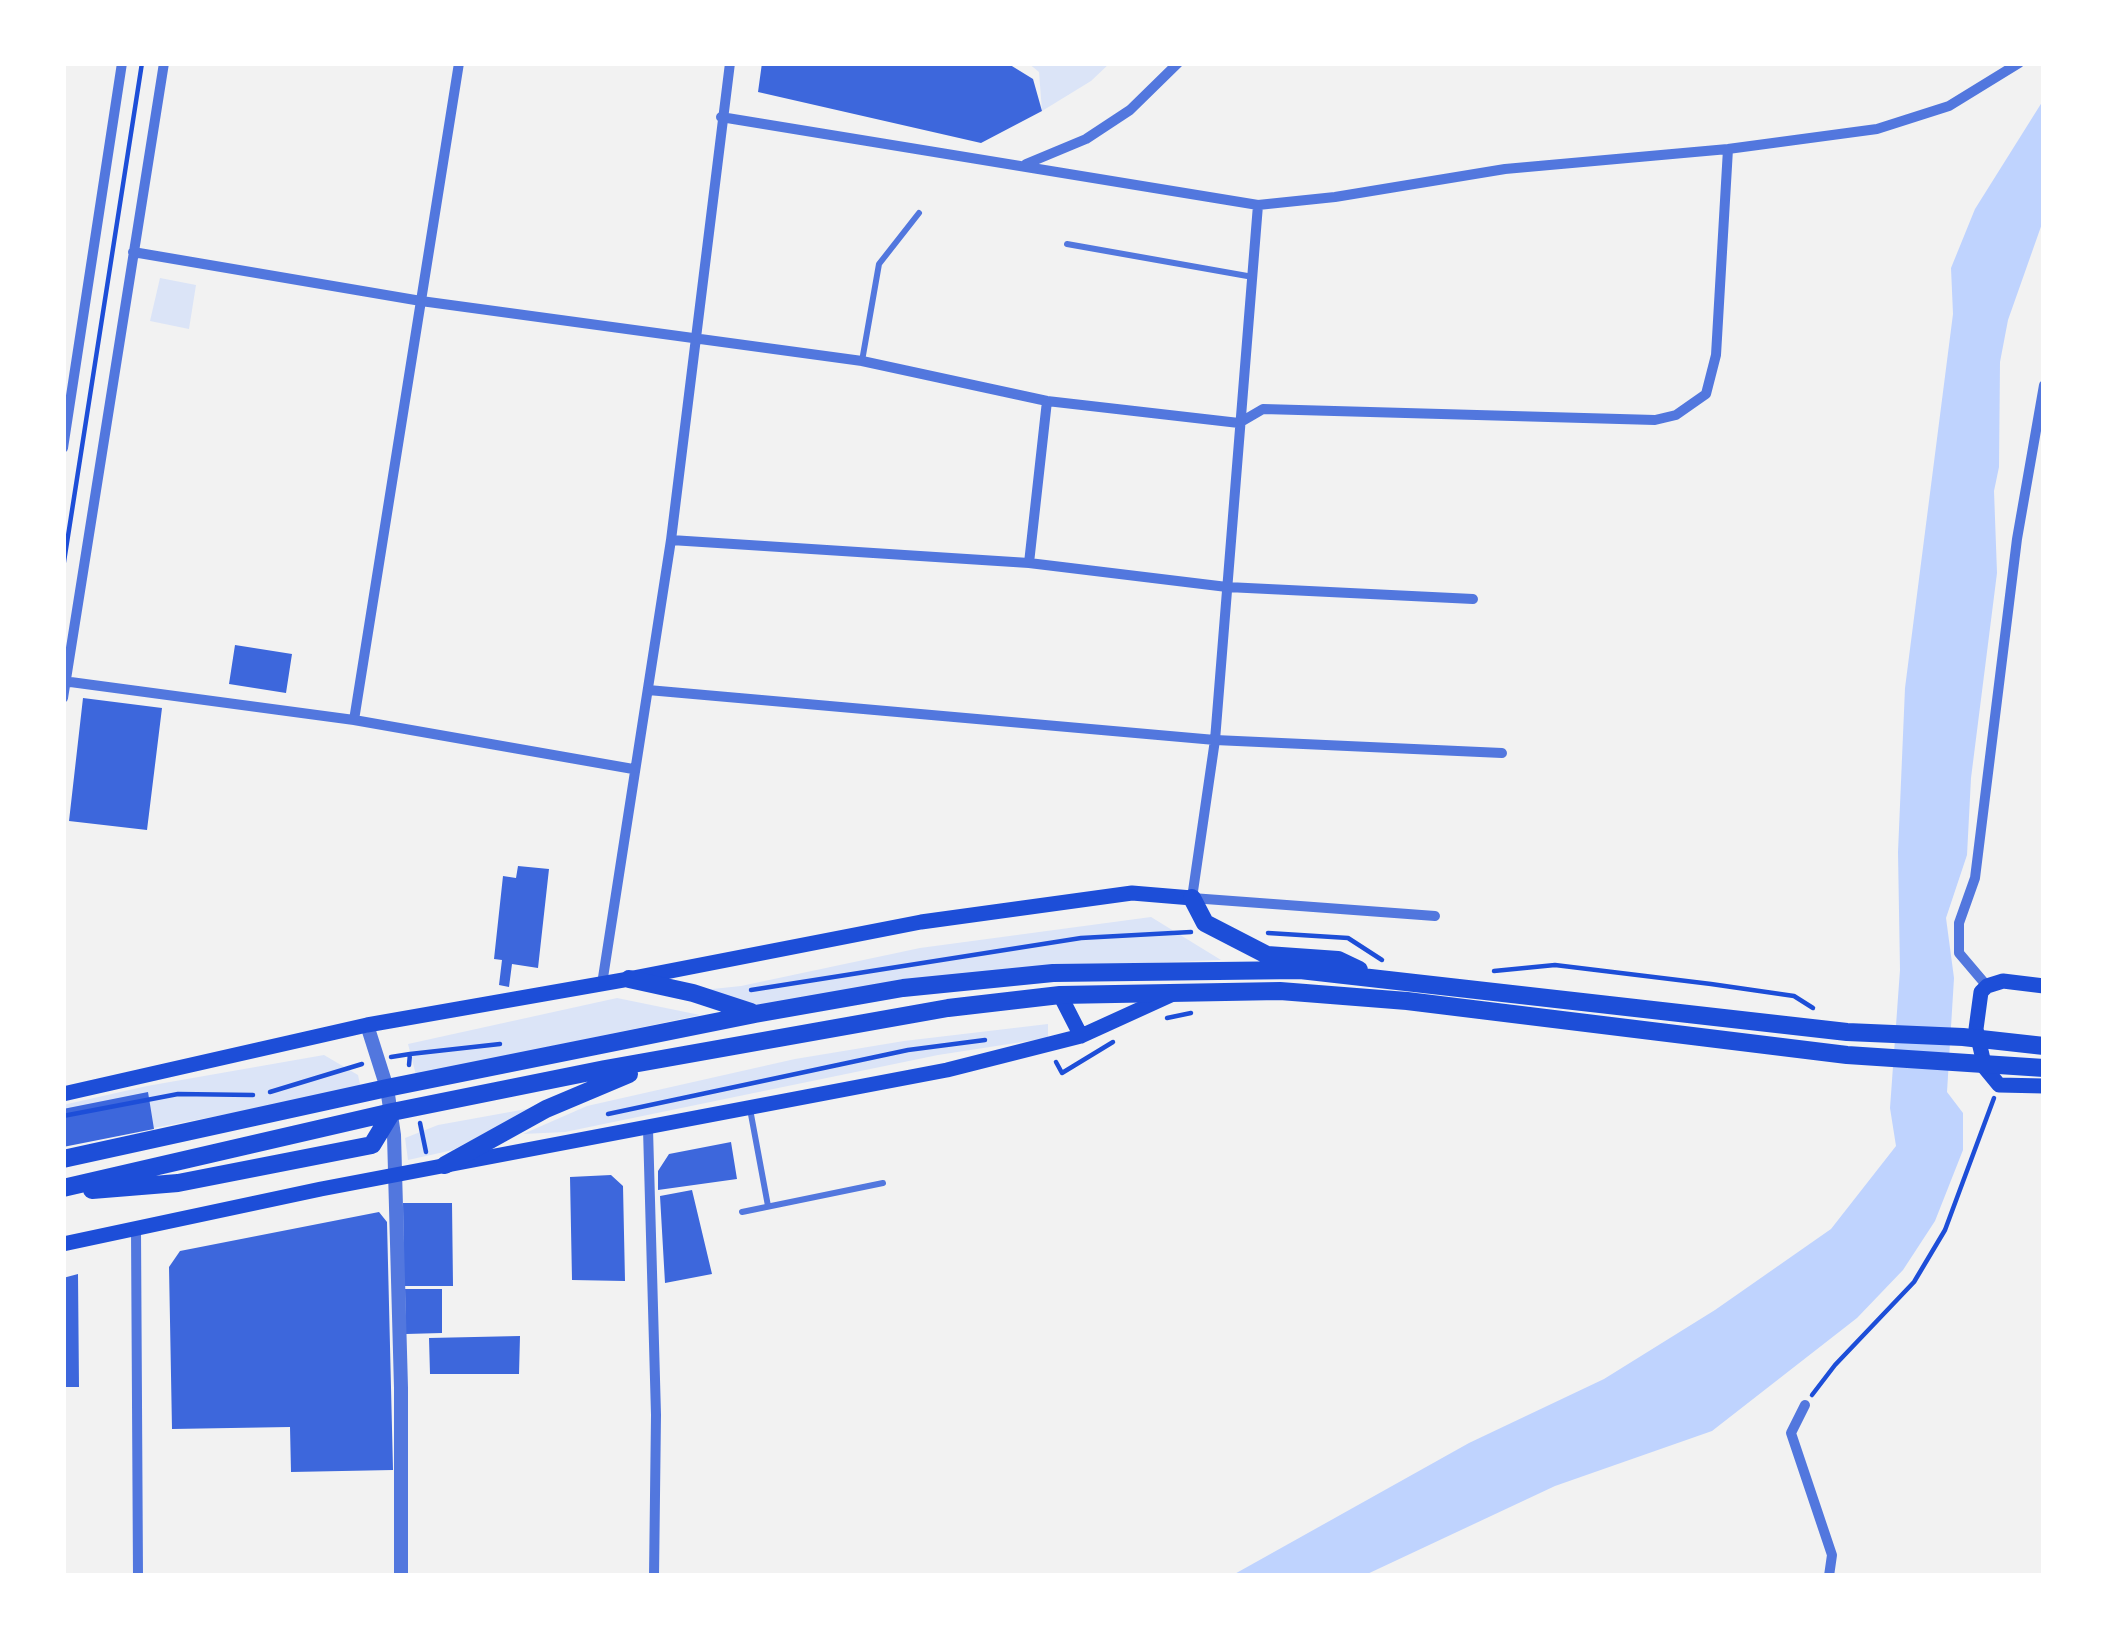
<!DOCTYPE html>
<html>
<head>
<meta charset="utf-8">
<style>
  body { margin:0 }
  #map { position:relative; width:2107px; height:1639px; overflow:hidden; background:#f2f2f2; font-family:"Source Sans 3",sans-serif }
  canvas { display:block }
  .frame { position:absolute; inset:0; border:66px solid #fff; pointer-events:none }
</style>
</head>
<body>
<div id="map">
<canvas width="2107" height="1639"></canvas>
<div class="frame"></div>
</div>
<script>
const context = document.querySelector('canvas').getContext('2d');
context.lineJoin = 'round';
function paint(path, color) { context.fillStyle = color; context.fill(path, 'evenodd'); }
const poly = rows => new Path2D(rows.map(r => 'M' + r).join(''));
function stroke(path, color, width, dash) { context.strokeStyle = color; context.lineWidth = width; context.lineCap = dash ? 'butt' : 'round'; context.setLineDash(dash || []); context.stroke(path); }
const green = poly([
  [1028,63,1110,63,1091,81,1042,111,1039,72],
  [160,278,196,285,189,329,150,321],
  [1151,917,1221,960,1016,968,913,979,758,1005,703,990,741,986,920,948],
  [617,998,700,1015,416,1075,408,1044],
  [1048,1024,1048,1038,938,1055,565,1132,523,1134,587,1106,795,1059,904,1041],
  [324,1055,358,1075,361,1089,63,1145,63,1105,147,1086],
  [532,1108,453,1150,408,1160,405,1138,438,1125]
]);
const water = poly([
  [2044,99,2044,218,2008,320,2000,362,1999,467,1994,491,1997,573,1971,778,1967,855,1946,918,1954,978,1947,1092,1963,1113,1963,1150,1935,1221,1903,1270,1857,1318,1712,1431,1555,1486,1363,1576,1231,1576,1469,1443,1604,1379,1715,1310,1831,1229,1896,1146,1890,1108,1900,970,1898,852,1905,688,1953,314,1951,268,1975,209]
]);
const building = poly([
  [762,63,1007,63,1033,79,1042,111,981,143,758,92],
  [235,645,292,654,286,693,229,684],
  [83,698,162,708,147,830,69,821],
  [518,866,549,869,538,968,512,964,509,987,499,985,502,960,494,959,503,876,516,878],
  [148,1092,154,1129,63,1147,63,1109],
  [731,1142,737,1179,658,1190,658,1171,669,1154],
  [611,1175,623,1186,625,1281,572,1280,570,1177],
  [692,1190,712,1274,665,1283,660,1196],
  [403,1203,452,1203,453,1286,404,1286],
  [379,1212,387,1222,393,1470,291,1472,290,1427,172,1429,169,1267,180,1251],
  [78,1274,79,1387,63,1387,63,1278],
  [405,1289,442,1289,442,1333,406,1334],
  [520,1336,519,1374,430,1374,429,1338]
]);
const path = poly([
  [63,568,142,63],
  [1268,933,1348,938,1382,960],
  [1494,971,1555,965,1711,984,1794,996,1813,1008],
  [751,990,1081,938,1191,932],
  [1167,1018,1191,1013],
  [410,1054,500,1044],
  [391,1057,410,1054,409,1065],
  [1056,1062,1062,1073,1113,1042],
  [270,1092,362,1064],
  [608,1114,908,1050,985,1040],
  [63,1116,178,1094,253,1095],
  [420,1123,426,1152],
  [1812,1395,1835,1365,1914,1282,1945,1230,1994,1098]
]);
const service = poly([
  [1067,244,1253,277],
  [862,361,879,264,919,213],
  [750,1109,768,1206],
  [742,1212,883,1183]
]);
const minor = poly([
  [721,117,1258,205,1335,197,1505,169,1728,149,1877,129,1949,106,2019,63],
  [1026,164,1086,139,1130,110,1178,63],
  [1258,205,1215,740,1192,898,1435,916],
  [133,252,421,301,862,361,1047,401,1239,423,1263,409,1655,420,1676,415,1706,394,1716,355,1728,149],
  [63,448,122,63],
  [671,540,1029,563,1227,587,1473,599],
  [1029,563,1047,401],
  [63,681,354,720,633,769],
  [648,690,1215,740,1502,753],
  [63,698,164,63],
  [354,720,459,63],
  [602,984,671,540,730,63],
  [1987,986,1959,953,1959,923,1975,878,2017,539,2044,385],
  [648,1129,656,1415,654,1576],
  [136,1230,138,1576],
  [1805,1405,1791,1433,1832,1555,1829,1576]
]);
const tertiary = poly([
  [367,1025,387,1088,394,1135,401,1388,401,1576]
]);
const secondary = poly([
  [2044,986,2003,981,1987,986,1981,992,1976,1029,1985,1068,1999,1085,2044,1086],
  [1060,995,1081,1036],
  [63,1094,367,1025,629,979,921,922,1132,893,1192,898],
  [63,1244,321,1189,947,1070,1081,1036,1171,995]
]);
const trunk = poly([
  [1192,898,1205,923,1267,955,1338,960,1359,970],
  [629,979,693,993,751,1012],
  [63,1159,387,1088,755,1014,903,988,1053,973,1300,970,1847,1032,1963,1037,2044,1046],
  [445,1165,546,1109,629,1074],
  [63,1188,392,1112,605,1069,948,1008,1060,995,1280,991,1407,1001,1847,1055,2044,1068],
  [92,1190,178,1183,372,1145,392,1112]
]);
paint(green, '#dbe4f7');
paint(water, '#bfd3fe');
paint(building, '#3d67dc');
stroke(path, '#1d4ed8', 4.5);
stroke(service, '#5277de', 6);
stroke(minor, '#5277de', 10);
stroke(tertiary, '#5277de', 14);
stroke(secondary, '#1d4ed8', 15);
stroke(trunk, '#1d4ed8', 18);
</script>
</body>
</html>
